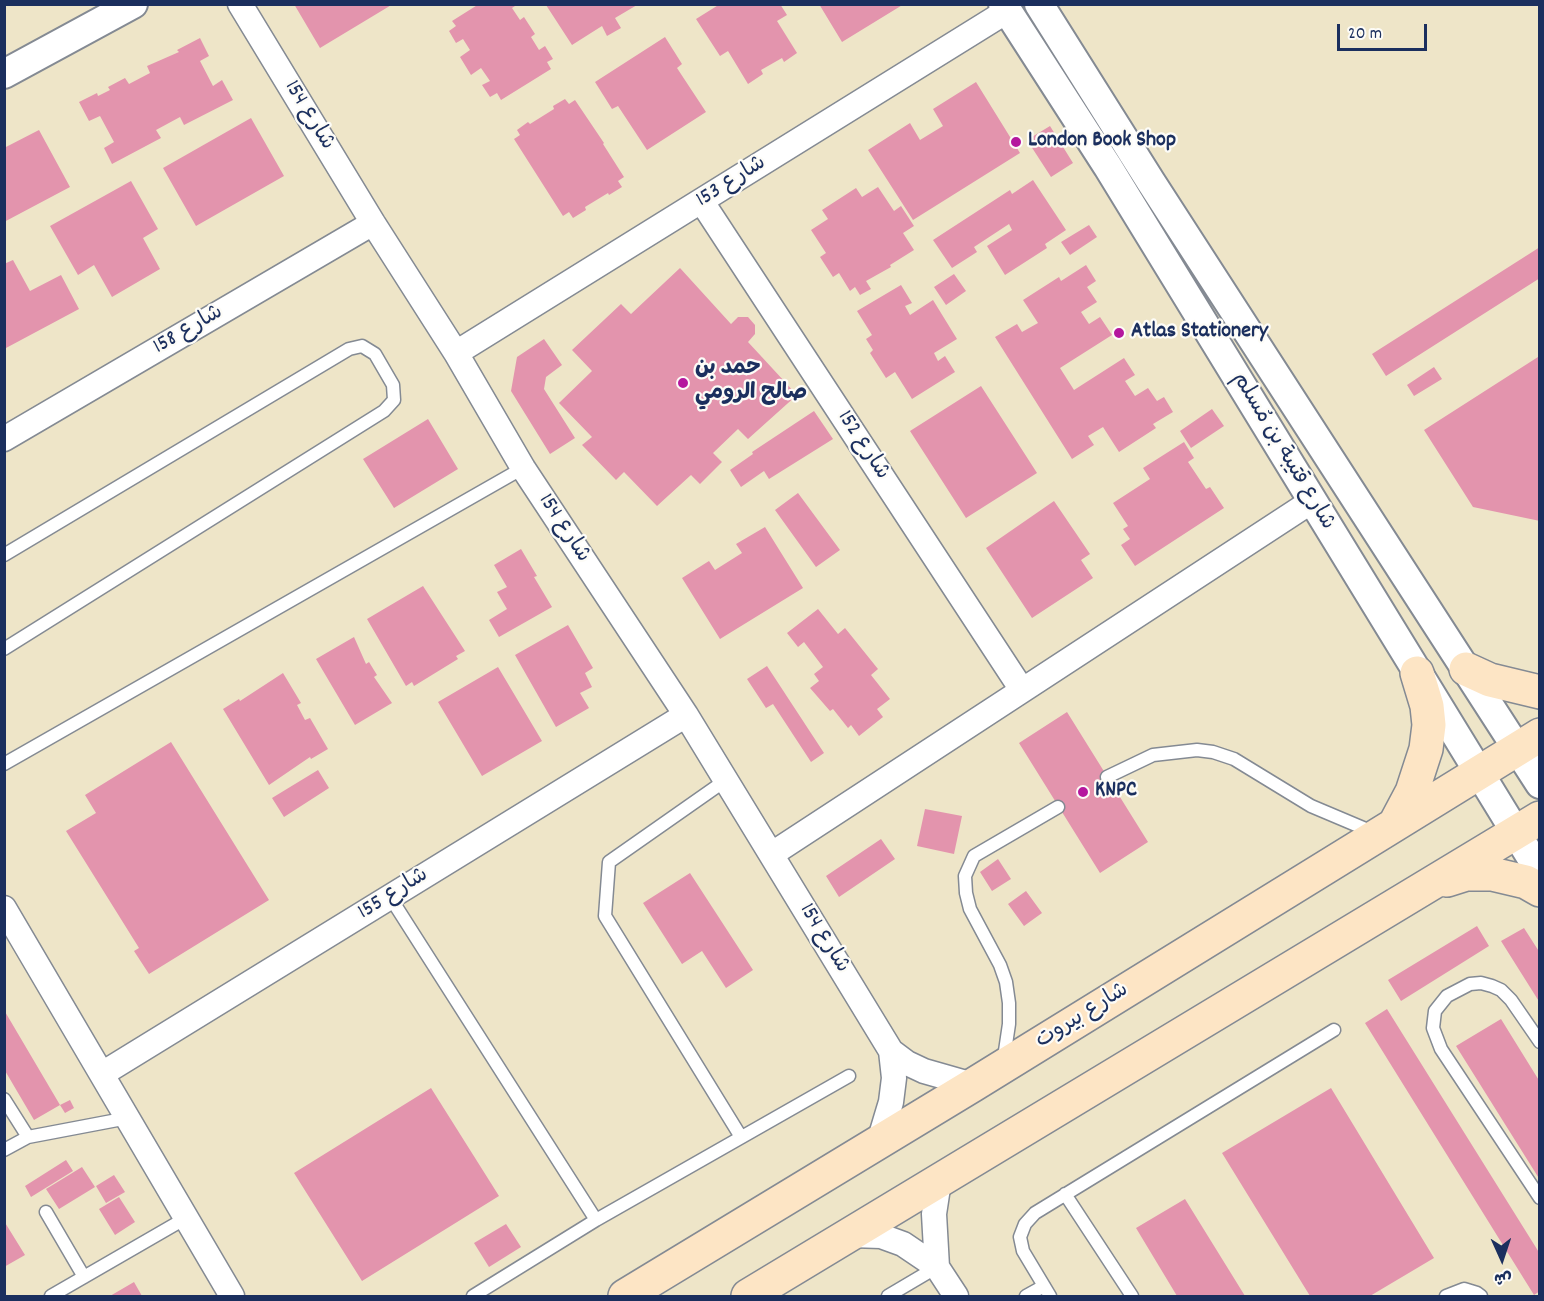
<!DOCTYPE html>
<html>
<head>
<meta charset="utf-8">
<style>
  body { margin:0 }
  #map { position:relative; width:1544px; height:1301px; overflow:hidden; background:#eee5c8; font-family:Dekko,"Playpen Sans Arabic",sans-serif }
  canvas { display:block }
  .frame { position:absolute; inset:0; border:6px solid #1b2f5e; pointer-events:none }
  .north { position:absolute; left:1472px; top:1229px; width:60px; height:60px; -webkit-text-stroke:4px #fdfcf7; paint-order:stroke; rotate:177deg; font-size:16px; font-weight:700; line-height:24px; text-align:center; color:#1b2f5e }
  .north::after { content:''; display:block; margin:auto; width:21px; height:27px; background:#1b2f5e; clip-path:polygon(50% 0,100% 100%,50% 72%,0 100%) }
  .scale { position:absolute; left:1337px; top:24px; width:90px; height:27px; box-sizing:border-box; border:3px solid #1b2f5e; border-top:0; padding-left:8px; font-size:18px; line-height:21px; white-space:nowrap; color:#1b2f5e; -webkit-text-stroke:4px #fdfcf7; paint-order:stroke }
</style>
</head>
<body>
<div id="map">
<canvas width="1544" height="1301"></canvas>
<div class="frame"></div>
<div class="north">ش</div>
<div class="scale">20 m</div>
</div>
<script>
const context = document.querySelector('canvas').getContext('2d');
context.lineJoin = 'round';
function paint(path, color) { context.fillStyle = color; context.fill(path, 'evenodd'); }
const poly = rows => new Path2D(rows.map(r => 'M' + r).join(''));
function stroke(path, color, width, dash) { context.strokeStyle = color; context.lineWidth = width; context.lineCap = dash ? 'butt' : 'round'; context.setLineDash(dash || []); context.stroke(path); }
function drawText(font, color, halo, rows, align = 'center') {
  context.font = font + ' Dekko,"Playpen Sans Arabic",sans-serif'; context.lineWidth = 4.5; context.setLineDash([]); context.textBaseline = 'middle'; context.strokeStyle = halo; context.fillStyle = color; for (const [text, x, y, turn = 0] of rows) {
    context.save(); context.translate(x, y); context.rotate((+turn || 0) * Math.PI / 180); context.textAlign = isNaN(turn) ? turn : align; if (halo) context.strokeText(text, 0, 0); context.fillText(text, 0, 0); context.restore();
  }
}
const building = poly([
  [294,4,393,4,320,48],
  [479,4,518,4,512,8,520,20,524,17,535,34,531,37,539,50,545,46,553,59,547,62,551,69,501,100,497,93,490,97,482,85,490,81,481,68,471,75,460,57,470,50,463,39,456,43,449,31,456,26,452,21],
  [720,4,780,4,787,15,777,21,797,53,784,62,782,58,761,70,763,74,748,84,728,51,720,56,696,19],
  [819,4,904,4,842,42],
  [546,5,637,5,615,18,621,28,607,36,602,26,572,45],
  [665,37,682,64,677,68,706,112,647,150,618,106,612,109,595,82],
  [200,38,209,56,200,61,213,86,222,80,233,100,184,125,180,117,156,130,161,138,112,164,104,148,114,142,100,116,89,121,79,102,97,93,98,96,110,90,108,87,125,78,129,84,150,73,147,66,179,52,177,50],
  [976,82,1020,153,913,220,868,150,910,123,920,140,943,126,933,109],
  [565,99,569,104,575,100,604,143,603,144,624,177,618,181,622,187,609,195,608,193,585,207,586,210,573,218,569,212,563,216,514,139,520,135,517,130,528,122,530,124,554,109,553,106],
  [251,118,284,176,196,226,163,168],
  [1050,126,1073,163,1051,177,1027,140],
  [39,130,70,187,4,222,4,148],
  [1033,180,1066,230,1045,244,1047,248,1005,275,987,246,1012,230,1009,224,974,247,977,252,952,268,933,240,1010,190,1012,194],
  [131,181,158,229,143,238,160,269,112,297,94,265,78,275,50,226],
  [878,187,894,211,901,206,914,226,903,233,914,250,890,265,891,267,866,281,871,289,860,295,855,287,850,291,839,273,833,277,820,257,826,253,811,230,828,219,822,210,856,188,862,197],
  [1089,225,1097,237,1070,255,1061,242],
  [1540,247,1540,278,1386,376,1372,354],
  [13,260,30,291,61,275,79,309,6,348,4,264],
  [1086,265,1096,281,1087,287,1097,302,1081,312,1089,324,1100,317,1112,335,1060,368,1074,390,1124,358,1135,375,1125,381,1135,396,1148,388,1157,401,1164,397,1173,412,1153,424,1156,428,1119,452,1103,427,1088,436,1094,445,1072,459,995,337,1017,324,1022,332,1038,323,1023,300,1059,277,1061,281],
  [680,268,731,324,738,317,748,317,755,325,755,334,748,342,797,395,748,439,738,429,713,453,722,462,700,484,691,475,657,506,624,472,616,480,582,445,592,437,559,403,592,371,572,350,621,304,631,314],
  [954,274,966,291,946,305,934,287],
  [901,285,912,303,905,306,910,315,933,300,957,339,934,353,938,361,945,356,955,372,912,399,895,372,886,378,870,353,873,350,866,339,872,335,857,311],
  [544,339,562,365,546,377,544,389,575,438,550,454,511,391,517,357],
  [1538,357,1540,358,1540,521,1473,507,1424,430],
  [1434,367,1442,379,1414,396,1407,385],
  [981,386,1037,473,966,518,910,431],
  [1212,409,1224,426,1191,448,1180,431],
  [814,411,833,439,769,479,764,471,741,487,730,470,753,454,752,452],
  [428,419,458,469,394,508,363,459],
  [1184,442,1194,458,1188,462,1206,489,1210,487,1224,508,1135,566,1121,545,1130,539,1123,529,1128,526,1113,503,1150,479,1143,468],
  [798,493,840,550,816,567,775,510],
  [1054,501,1090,554,1081,560,1093,578,1032,618,986,548],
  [765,527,803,588,720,639,682,578,709,561,715,570,742,553,736,544],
  [521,549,537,576,534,577,552,607,499,637,489,620,507,609,497,592,507,587,494,565],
  [423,586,465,651,456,656,458,659,414,686,412,682,406,686,367,619],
  [818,609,838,634,845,628,878,669,871,675,890,699,877,709,883,717,859,736,851,725,848,728,833,709,830,711,810,688,819,681,814,674,823,667,804,642,798,647,787,633],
  [568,625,593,668,585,673,592,687,580,693,589,708,556,727,515,655],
  [354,637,366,664,369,662,377,675,374,677,392,703,355,725,316,659],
  [767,666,824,753,811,762,773,704,766,708,747,679],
  [498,667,542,741,482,776,438,702],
  [283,673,301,703,297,705,305,720,310,718,328,749,311,759,310,757,269,785,223,709,239,699,240,701],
  [1067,712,1148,842,1100,873,1019,743],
  [171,742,269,900,149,974,134,951,139,948,66,831,96,813,85,795],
  [318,770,329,788,284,817,272,798],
  [925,809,962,816,954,854,917,846],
  [881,839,895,859,839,897,826,876],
  [998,859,1011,879,992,891,980,872],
  [690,873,753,970,726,988,702,951,682,964,643,903],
  [1026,891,1042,913,1024,926,1008,904],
  [1477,926,1489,946,1401,1001,1388,980],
  [1524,928,1540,953,1540,1003,1501,941],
  [1387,1009,1540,1254,1540,1291,1534,1295,1365,1023],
  [4,1010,60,1105,34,1120,4,1069],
  [1501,1019,1540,1082,1540,1180,1456,1046],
  [431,1088,499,1196,362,1281,294,1173],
  [1331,1088,1434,1258,1370,1296,1310,1296,1222,1153],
  [70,1100,74,1108,65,1113,60,1105],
  [66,1160,73,1171,31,1197,25,1186],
  [82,1167,95,1187,59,1209,46,1189],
  [114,1175,125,1192,106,1203,96,1186],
  [119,1197,135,1222,115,1235,99,1209],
  [1185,1199,1245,1296,1177,1296,1136,1228],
  [4,1221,25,1255,4,1267],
  [506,1224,521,1247,489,1267,474,1243],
  [134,1282,142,1296,110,1296]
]);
const service = poly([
  [4,555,349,349,362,346,375,354,393,385,394,400,384,411,4,649],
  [4,764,523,468],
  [1107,777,1153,755,1197,750,1213,752,1234,759,1311,806,1375,833],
  [726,780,609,862,605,916,741,1137],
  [390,897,596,1220],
  [1540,1042,1511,1000,1501,990,1492,986,1481,983,1470,984,1447,996,1435,1011,1433,1028,1441,1049,1540,1198],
  [1002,1059,1005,1051,1009,1024,1009,1003,1006,982,1000,965,970,909,966,893,965,876,974,856,1058,807],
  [4,1099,28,1137],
  [4,1150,28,1137,128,1118],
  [1065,1194,1132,1296],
  [46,1212,84,1277],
  [51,1296,186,1218],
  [473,1296,596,1220,849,1076],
  [888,1296,937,1267],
  [1026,1296,1044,1286],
  [1050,1296,1023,1251,1020,1237,1025,1224,1035,1213,1334,1030],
  [1446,1296,1464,1289,1477,1293,1481,1296]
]);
const minor = poly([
  [240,4,373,223,456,353,523,468,686,715,891,1051,907,1063,924,1071,973,1085],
  [702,202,1022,690],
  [456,353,1007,11],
  [4,439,373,223],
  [772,854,1312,501],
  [4,908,232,1296],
  [102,1074,686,715],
  [879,1142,891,1102,894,1078,891,1051],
  [851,1235,881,1236,903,1244,937,1267,956,1296],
  [937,1267,934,1214,939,1181]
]);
const tertiary = poly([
  [1003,4,1108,167,1540,872],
  [1039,4,1151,182,1540,784],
  [4,74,133,4]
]);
const secondary = poly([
  [1466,669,1490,680,1540,692],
  [1395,824,1412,792,1426,749,1429,725,1427,706,1417,673],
  [1447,880,1466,874,1492,874,1526,882,1540,890],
  [625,1296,973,1085,1540,735],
  [748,1296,1540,818]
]);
const markers = [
  [1016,142,6,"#b5179e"],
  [1119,333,6,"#b5179e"],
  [683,383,6,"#b5179e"],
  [1083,792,6,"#b5179e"]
];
const streetNames = [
  ["شارع 154",308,116,59],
  ["شارع 153",732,183,-32],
  ["شارع 158",189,331,-30],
  ["شارع 152",862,446,57],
  ["شارع قتيبة بن مُسلم",1282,452,59],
  ["شارع 154",563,529,57],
  ["شارع 155",394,895,-32],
  ["شارع 154",823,939,59],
  ["شارع بيروت",1083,1017,-32]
];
const poiNames = [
  ["London Book Shop",1028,142],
  ["Atlas Stationery",1131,333],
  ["حمد بن",695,370],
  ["صالح الرومي",695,395],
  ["KNPC",1095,792]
];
paint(building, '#e394ad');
stroke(service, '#848a93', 15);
stroke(minor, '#848a93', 27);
stroke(tertiary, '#848a93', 32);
stroke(secondary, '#848a93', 36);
stroke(service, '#fff', 12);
stroke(minor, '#fff', 24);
stroke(tertiary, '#fff', 28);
stroke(secondary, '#fde5c5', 33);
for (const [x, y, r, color] of markers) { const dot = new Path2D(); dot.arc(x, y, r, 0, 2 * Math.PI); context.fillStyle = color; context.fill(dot); stroke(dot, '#fdfcf7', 2); }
drawText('22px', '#1b2f5e', '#fdfcf7', streetNames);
drawText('bold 22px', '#1b2f5e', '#fdfcf7', poiNames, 'left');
</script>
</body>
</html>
